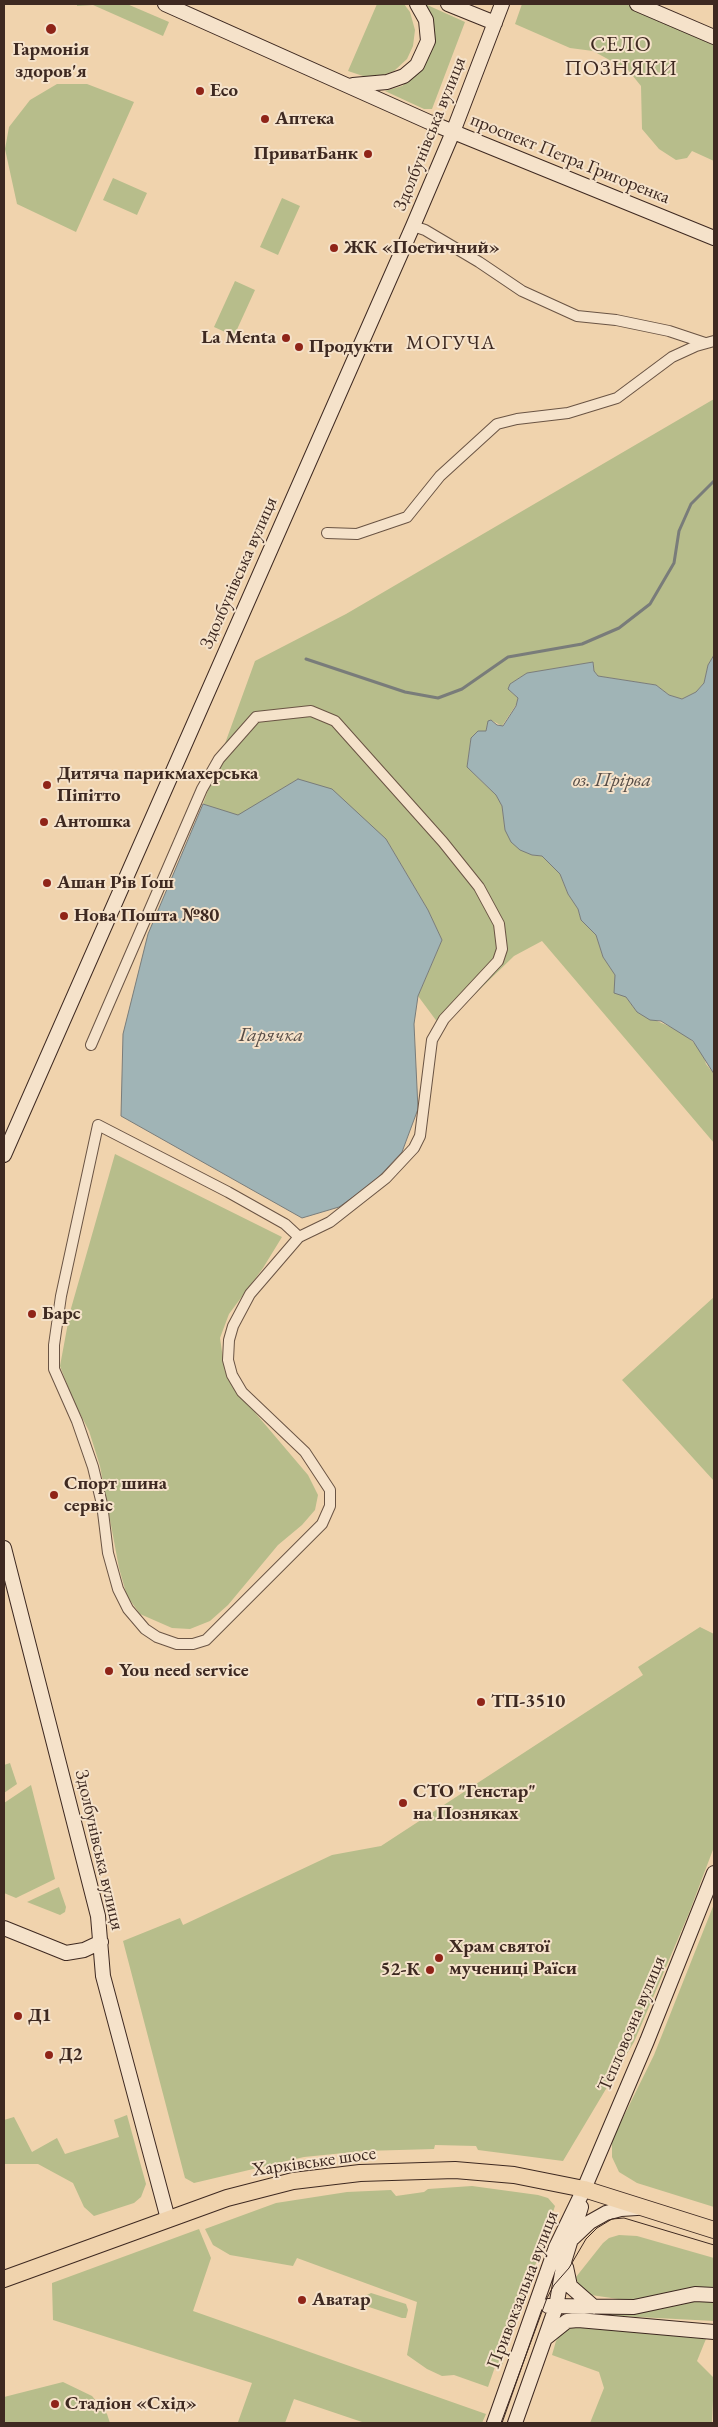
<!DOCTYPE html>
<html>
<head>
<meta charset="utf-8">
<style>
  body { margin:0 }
  #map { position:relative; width:718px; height:2427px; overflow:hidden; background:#f0d3ad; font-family:"EB Garamond",serif }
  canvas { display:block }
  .frame { position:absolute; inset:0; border:5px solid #3e2921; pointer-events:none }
</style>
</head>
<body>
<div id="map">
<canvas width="718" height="2427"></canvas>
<div class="frame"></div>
</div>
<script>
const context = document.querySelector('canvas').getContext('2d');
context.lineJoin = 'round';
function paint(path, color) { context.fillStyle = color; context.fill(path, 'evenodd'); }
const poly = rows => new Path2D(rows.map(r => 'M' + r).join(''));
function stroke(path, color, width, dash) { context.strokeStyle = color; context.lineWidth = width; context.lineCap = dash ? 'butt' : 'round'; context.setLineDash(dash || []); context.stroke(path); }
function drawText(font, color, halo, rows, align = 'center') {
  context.font = font + ' "EB Garamond",serif'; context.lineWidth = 4; context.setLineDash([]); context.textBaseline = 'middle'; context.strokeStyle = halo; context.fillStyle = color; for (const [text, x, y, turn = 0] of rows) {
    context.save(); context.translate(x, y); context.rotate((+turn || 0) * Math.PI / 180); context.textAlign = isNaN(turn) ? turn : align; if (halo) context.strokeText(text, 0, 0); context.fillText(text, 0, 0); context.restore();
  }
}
const green = poly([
  [77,4,127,4,169,22,163,36,93,5,77,6],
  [377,4,404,4,410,12,415,30,413,46,407,59,394,71,380,76,363,76,348,71],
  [425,4,465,22,432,109,424,109,385,91,402,86,413,77,430,55,434,43,434,29,432,18],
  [522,4,626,4,714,42,714,161,692,151,687,158,676,160,659,149,642,129,641,86,628,70,593,51,570,48,515,24],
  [57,84,87,84,134,102,76,232,17,204,5,149,9,127,30,100],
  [113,178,147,193,137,215,103,200],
  [282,198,300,206,278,255,260,247],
  [235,281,255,290,234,336,214,327],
  [714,399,714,655,708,665,704,683,696,692,682,699,669,695,656,685,598,676,594,671,593,662,527,673,510,684,508,689,518,698,516,705,502,726,491,720,488,722,486,731,478,731,471,738,467,767,496,795,502,806,505,830,532,855,542,856,552,864,560,874,568,894,578,909,581,920,596,935,603,957,615,975,616,983,637,1012,684,1033,702,1051,706,1064,714,1074,714,1143,542,941,514,956,441,1027,418,996,442,940,428,910,386,839,298,779,238,816,203,804,255,661,346,614],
  [115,1154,282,1237,263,1268,229,1314,220,1338,225,1372,257,1415,308,1475,318,1495,315,1510,302,1525,278,1545,228,1605,210,1621,190,1629,172,1628,140,1614,127,1596,119,1568,100,1466,89,1431,73,1400,60,1366,70,1312],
  [714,1297,714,1481,622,1380],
  [700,1627,714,1634,714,1847,689,1913,634,2042,563,2161,478,2150,476,2146,435,2145,434,2149,364,2151,304,2157,194,2183,185,2178,123,1941,180,1918,183,1925,332,1855,381,1846,643,1675,638,1667],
  [10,1763,17,1784,4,1793,4,1765],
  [31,1785,55,1879,16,1898,4,1893,4,1803],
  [59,1887,66,1907,65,1912,60,1915,27,1902],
  [714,1904,714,2207,637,2183,619,2172,612,2157,612,2140,654,2055],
  [127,2115,146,2184,141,2197,134,2203,94,2216,84,2207,73,2183,38,2164,4,2164,4,2120,14,2117,32,2152,57,2138,65,2154,119,2137,114,2120],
  [472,2186,538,2195,548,2198,555,2206,502,2365,496,2364,488,2387,454,2375,442,2376,427,2369,407,2355,417,2302,297,2258,293,2266,230,2255,213,2245,205,2229,276,2203,347,2192,391,2190,396,2196,424,2192,428,2189],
  [199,2229,211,2258,193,2311,486,2414,482,2423,365,2423,294,2399,285,2423,241,2423,238,2422,252,2383,53,2320,52,2283],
  [619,2235,637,2236,714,2258,714,2289,632,2301,591,2295,579,2287,576,2277,603,2243,609,2238],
  [371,2293,406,2304,408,2310,406,2318,402,2318,366,2306,363,2302,365,2296],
  [714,2297,714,2321,581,2314,581,2309],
  [582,2326,708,2334,697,2361,714,2378,712,2423,590,2423,604,2388,599,2372,552,2355,556,2341,565,2328],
  [63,2382,92,2396,107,2414,110,2423,4,2423,4,2397]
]);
const water = poly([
  [714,655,714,1074,693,1041,661,1021,650,1020,637,1012,626,997,614,993,615,975,603,957,596,935,581,920,578,909,568,894,560,874,542,856,532,855,520,850,511,842,505,830,502,806,496,795,467,767,471,738,478,731,486,731,488,721,491,720,497,725,503,726,516,706,518,698,508,689,510,684,527,673,593,662,594,671,598,676,656,685,669,695,682,699,696,692,704,683,708,665,714,655],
  [298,779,332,789,386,839,428,910,442,940,418,996,414,1024,418,1109,402,1152,373,1183,339,1207,302,1218,121,1116,123,1034,148,934,203,804,238,815,298,779]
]);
const stream = poly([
  [306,659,405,692,438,698,462,689,508,657,582,644,619,628,650,604,674,563,679,531,691,504,714,481]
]);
const street = poly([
  [413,226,425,230,479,262,522,291,577,316,616,320,669,331,705,343],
  [327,533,357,534,407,517,440,476,497,424,517,419,568,413,617,398,672,357,696,346,714,341],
  [91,1045,202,789,219,759,256,717,311,711,335,721,443,842,479,887,499,924,502,949,498,961,444,1019,432,1040,420,1136,414,1148,386,1178,330,1222,299,1237,250,1294,233,1326,229,1340,228,1360,232,1375,242,1392,305,1452,330,1490,330,1506,322,1524,206,1640,193,1644,177,1644,157,1637,145,1629,128,1609,118,1589,108,1553,102,1504,93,1467,77,1421,54,1369,54,1345,61,1296,98,1125,228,1192,285,1224,299,1237]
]);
const secondary = poly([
  [165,4,429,122,714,238],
  [448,4,495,23],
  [637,4,714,37],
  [353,85,387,82,404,76,417,65,428,41,426,20,417,4],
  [4,1155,413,226,453,132,502,4],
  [4,1548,98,1916,103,1976,168,2219],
  [4,1928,66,1953,84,1950,101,1942],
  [573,2238,590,2222,606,2213,621,2209,637,2208],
  [566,2267,570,2286,594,2307],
  [548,2306,634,2307,695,2294,714,2295],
  [547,2337,567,2321,578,2320,714,2332],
  [494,2423,556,2247,584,2189,647,2041,714,1873],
  [515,2423,556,2307,564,2262,581,2207]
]);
const primary = poly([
  [4,2279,227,2198,293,2181,360,2173,455,2170,514,2175,584,2189,714,2230]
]);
const tram = poly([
  [501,2423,547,2298,554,2285,569,2268,586,2239,597,2228,612,2219,624,2218,714,2245]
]);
const markers = [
  [51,29,6,"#8f2418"],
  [200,91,5,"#8f2418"],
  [265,119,5,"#8f2418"],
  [368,154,5,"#8f2418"],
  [334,248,5,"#8f2418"],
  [286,338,5,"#8f2418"],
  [299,347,5,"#8f2418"],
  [47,785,5,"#8f2418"],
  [44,822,5,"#8f2418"],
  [47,883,5,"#8f2418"],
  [64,916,5,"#8f2418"],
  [32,1314,5,"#8f2418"],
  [54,1495,5,"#8f2418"],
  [109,1671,5,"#8f2418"],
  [481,1702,5,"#8f2418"],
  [403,1803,5,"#8f2418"],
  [439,1958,5,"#8f2418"],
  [430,1970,5,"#8f2418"],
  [18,2016,5,"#8f2418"],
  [49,2055,5,"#8f2418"],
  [302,2300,5,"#8f2418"],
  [55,2404,5,"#8f2418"]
];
const poiNames = [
  ["Гармонія",51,50,"center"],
  ["здоров'я",51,72,"center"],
  ["Eco",210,91],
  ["Аптека",275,119],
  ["ПриватБанк",358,154,"right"],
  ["ЖК «Поетичний»",344,248],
  ["La Menta",276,338,"right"],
  ["Продукти",309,347],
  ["Дитяча парикмахерська",57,774],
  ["Піпітто",57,796],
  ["Антошка",54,822],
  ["Ашан Рів Ґош",57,883],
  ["Нова Пошта №80",74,916],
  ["Барс",42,1314],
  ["Спорт шина",64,1484],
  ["сервіс",64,1506],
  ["You need service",119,1671],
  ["ТП-3510",491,1702],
  ["СТО \"Генстар\"",413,1792],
  ["на Позняках",413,1814],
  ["Храм святої",449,1947],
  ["мучениці Раїси",449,1969],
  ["52-К",420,1970,"right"],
  ["Д1",28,2016],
  ["Д2",59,2055],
  ["Аватар",312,2300],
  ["Стадіон «Схід»",65,2404]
];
const streetNames = [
  ["Здолбунівська вулиця",430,134,-68],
  ["проспект Петра Григоренка",570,159,22],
  ["Здолбунівська вулиця",239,573,-66],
  ["Здолбунівська вулиця",99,1850,77],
  ["Тепловозна вулиця",632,2024,-67],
  ["Харківське шосе",314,2162,-8],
  ["Привокзальна вулиця",523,2290,-69]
];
const neighbourhoodNames = [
  ["МОГУЧА",451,344]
];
const waterNames = [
  ["оз. Прірва",612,781],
  ["Гарячка",271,1036]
];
const quarterNames = [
  ["СЕЛО",621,45],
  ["ПОЗНЯКИ",621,69]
];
paint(green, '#b7bd8b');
paint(water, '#a0b4b6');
stroke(water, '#797c7a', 1);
stroke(stream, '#797c7a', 3);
stroke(street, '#6a5444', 12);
stroke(secondary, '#3e2921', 16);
stroke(primary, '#3e2921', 18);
stroke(street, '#f5e2ca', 10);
stroke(secondary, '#f5e2ca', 14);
stroke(primary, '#f0d3ad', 16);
stroke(tram, '#3e2921', 1);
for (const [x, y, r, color] of markers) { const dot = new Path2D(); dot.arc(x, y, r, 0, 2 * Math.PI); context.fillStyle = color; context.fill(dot); stroke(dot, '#f5e2ca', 2); }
drawText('bold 19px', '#3e2921', '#f5e2ca', poiNames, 'left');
drawText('19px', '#3e2921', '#f5e2ca', streetNames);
context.letterSpacing = '1px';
drawText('20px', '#3e2921', '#f5e2ca', neighbourhoodNames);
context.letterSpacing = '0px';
drawText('italic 20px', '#564c46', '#f5e2ca', waterNames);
context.letterSpacing = '1px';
drawText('21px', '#3e2921', '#f5e2ca', quarterNames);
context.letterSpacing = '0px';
</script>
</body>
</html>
